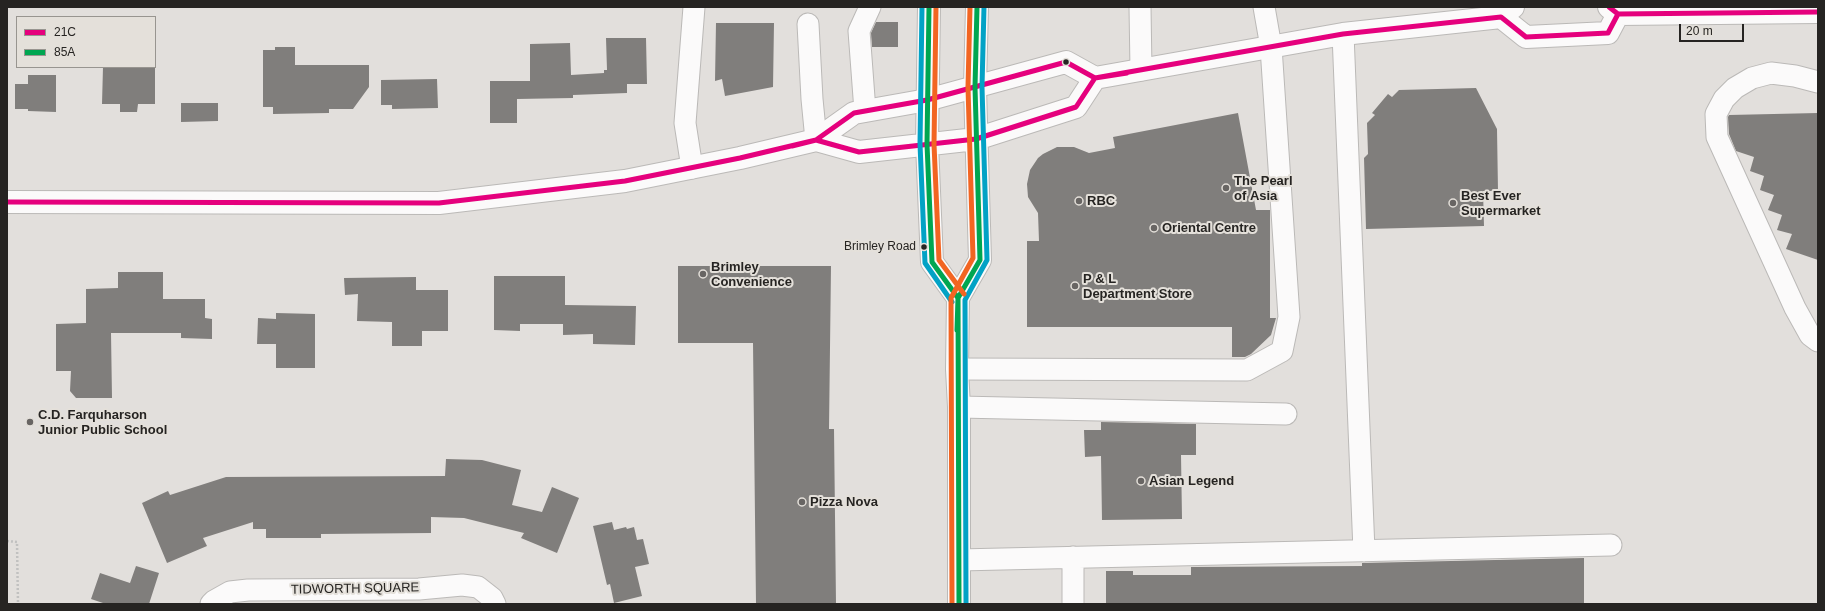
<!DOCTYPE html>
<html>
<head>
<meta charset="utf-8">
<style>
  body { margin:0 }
  #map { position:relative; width:1825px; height:611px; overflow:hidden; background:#e2dfdc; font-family:Arial,sans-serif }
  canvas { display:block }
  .frame { position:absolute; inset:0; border:8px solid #262422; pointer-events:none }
  .legend { position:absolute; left:16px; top:16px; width:140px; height:52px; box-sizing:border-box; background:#e4e0da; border:1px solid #989590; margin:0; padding:5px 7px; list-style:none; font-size:12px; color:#262422 }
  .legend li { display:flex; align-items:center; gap:8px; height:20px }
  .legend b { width:20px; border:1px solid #989590 }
  .scale { position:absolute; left:1679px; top:24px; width:65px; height:18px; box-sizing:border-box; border:2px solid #262422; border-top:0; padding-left:5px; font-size:12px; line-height:14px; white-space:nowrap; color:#262422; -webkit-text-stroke:3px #e4e0da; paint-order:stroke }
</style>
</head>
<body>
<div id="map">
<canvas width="1825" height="611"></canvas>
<div class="frame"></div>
<ul class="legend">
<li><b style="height:5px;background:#e5007d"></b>21C</li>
<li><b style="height:5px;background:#00a651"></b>85A</li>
</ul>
<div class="scale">20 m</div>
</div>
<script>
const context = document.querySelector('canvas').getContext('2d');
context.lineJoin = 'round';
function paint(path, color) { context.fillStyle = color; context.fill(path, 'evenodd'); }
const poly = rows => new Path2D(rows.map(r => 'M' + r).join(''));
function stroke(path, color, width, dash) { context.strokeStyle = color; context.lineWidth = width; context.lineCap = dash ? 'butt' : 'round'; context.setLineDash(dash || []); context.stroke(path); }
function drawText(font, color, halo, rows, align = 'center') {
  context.font = font + ' Arial,sans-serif'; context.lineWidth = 4; context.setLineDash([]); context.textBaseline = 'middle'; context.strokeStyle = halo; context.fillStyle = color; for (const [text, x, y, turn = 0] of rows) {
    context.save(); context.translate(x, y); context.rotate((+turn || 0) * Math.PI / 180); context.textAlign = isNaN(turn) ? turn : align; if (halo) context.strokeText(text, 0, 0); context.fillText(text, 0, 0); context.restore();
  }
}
const building = poly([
  [876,22,898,22,898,47,872,47,871,33],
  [716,23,774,23,773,87,725,96,722,79,715,81],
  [606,38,646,38,647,84,627,84,627,93,573,95,573,98,517,99,517,123,490,123,490,81,530,81,530,44,570,43,571,75,604,73,604,70,607,70],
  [275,47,295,47,295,65,369,65,369,87,353,109,329,109,329,113,273,114,273,107,263,107,263,50,275,50],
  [103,67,155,67,155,104,138,104,137,112,120,112,120,104,102,104],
  [28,75,56,75,56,112,28,111,28,109,15,109,15,84,28,84],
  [437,79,438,108,392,109,392,105,381,105,381,80],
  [1476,88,1497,129,1498,191,1483,191,1484,226,1366,229,1364,158,1368,154,1367,123,1375,115,1372,113,1388,94,1392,97,1399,90],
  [181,103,218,103,218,121,181,122],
  [1238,113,1256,210,1270,210,1270,318,1276,318,1271,335,1251,354,1245,357,1232,357,1232,327,1027,327,1027,241,1039,241,1038,213,1028,197,1027,184,1030,170,1038,158,1043,154,1057,147,1074,147,1089,153,1115,148,1113,137],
  [1818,113,1818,260,1786,249,1792,234,1777,230,1782,215,1768,210,1774,195,1760,190,1764,176,1750,171,1754,157,1736,151,1729,134,1728,117,1729,115],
  [678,266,831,266,829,429,834,429,836,604,756,604,753,343,678,343],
  [118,272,163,272,163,299,205,299,205,318,212,319,212,339,181,338,181,333,111,333,112,398,76,398,70,391,71,371,56,371,56,324,86,323,86,289,118,288],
  [494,276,565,276,565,305,636,306,635,345,593,344,593,334,563,335,563,324,520,324,520,331,494,330],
  [416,277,416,290,448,290,448,331,422,331,422,346,392,346,392,322,357,321,358,294,345,295,344,278],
  [276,313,315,314,315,368,276,368,276,344,257,344,258,318,276,319],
  [1101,422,1196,424,1196,455,1181,455,1182,519,1102,520,1101,456,1085,457,1084,430,1101,430],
  [446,459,482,460,521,470,512,505,542,512,552,487,579,498,557,553,521,538,524,533,464,518,431,517,431,533,321,534,321,538,266,538,266,529,253,529,253,522,203,538,207,546,167,563,142,503,168,491,170,495,226,477,445,476],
  [612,522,614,530,626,527,627,529,634,527,637,540,643,539,649,564,635,567,642,596,614,603,610,584,607,585,593,526],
  [1584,558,1584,604,1106,604,1106,571,1133,571,1133,575,1191,575,1191,567,1362,566,1362,563],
  [136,566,159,573,149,604,106,604,91,599,100,573,130,583]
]);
const path = poly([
  [7,541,17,542,18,604]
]);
const minor = poly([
  [1140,7,1141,70],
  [808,24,812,99,816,140],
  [1343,34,1364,551],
  [1818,82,1795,76,1771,73,1752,78,1735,88,1724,99,1716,114,1717,137,1795,308,1810,335,1818,341],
  [865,111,859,31,870,7],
  [692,168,685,123,694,7],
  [957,369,1247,370,1282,351,1289,317,1271,47,1264,7],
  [959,407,1286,414],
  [959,560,1611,545],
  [211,604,214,601,230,592,248,590,419,589,462,585,478,587,492,598,495,604],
  [1073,604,1073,557]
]);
const major = poly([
  [929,7,927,144,932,262,958,298],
  [1609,7,1618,14,1818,12],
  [1501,17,1526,37,1608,33,1618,14],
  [816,140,859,152,976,139,1076,107,1095,78],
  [7,202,439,203,625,181,740,158,816,140,854,113,927,100,1066,62,1095,78,1343,34,1501,17,1513,7],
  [959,604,959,407,957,369,958,298,980,260,975,87,977,7]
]);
const bus1 = poly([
  [1609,7,1618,14,1818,12],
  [792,146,816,140,854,113,927,100,1066,62,1095,78,1127,73],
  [7,202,439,203,625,181,740,158,816,140,859,152,976,139,1076,107,1095,78,1343,34,1501,17,1526,37,1608,33,1618,14]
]);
const bus2 = poly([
  [929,7,927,144,932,262,958,298,959,604],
  [957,330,958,298,980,260,975,87,977,7]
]);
const bus3 = poly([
  [922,7,920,144,925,263,952,302],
  [966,604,965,300,987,260,982,87,984,7]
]);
const bus4 = poly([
  [936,7,934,144,939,260,964,294],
  [952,604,951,298,973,258,968,87,970,7]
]);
const markers = [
  [1066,62,3.5,"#262422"],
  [1226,188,4,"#686563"],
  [1079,201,4,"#686563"],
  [1453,203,4,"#686563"],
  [1154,228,4,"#686563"],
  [924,247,3.5,"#262422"],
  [703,274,4,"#686563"],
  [1075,286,4,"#686563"],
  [30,422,4,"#686563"],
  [1141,481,4,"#686563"],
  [802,502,4,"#686563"]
];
const busNames = [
  ["Brimley Road",916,247]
];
const poiNames = [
  ["The Pearl",1234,181],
  ["of Asia",1234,196],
  ["Best Ever",1461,196],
  ["Supermarket",1461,211],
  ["RBC",1087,201],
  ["Oriental Centre",1162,228],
  ["Brimley",711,267],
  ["Convenience",711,282],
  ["P & L",1083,279],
  ["Department Store",1083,294],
  ["C.D. Farquharson",38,415],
  ["Junior Public School",38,430],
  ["Asian Legend",1149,481],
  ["Pizza Nova",810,502]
];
const streetNames = [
  ["TIDWORTH SQUARE",355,589,-1]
];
paint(building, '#807e7c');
stroke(minor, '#bbb9b7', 23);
stroke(major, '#bbb9b7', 24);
stroke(path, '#c1c1c0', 2.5, [2, 2]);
stroke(minor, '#fbfafa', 21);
stroke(major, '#fbfafa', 22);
stroke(bus1, '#e5007d', 5);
stroke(bus2, '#00a651', 5);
stroke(bus3, '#02a2c5', 5);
stroke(bus4, '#f26522', 5);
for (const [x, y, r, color] of markers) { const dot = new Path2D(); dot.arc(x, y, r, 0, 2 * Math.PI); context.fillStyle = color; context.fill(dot); stroke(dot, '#e4e0da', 1.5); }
drawText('12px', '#262422', '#e4e0da', busNames, 'right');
drawText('bold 13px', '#262422', '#e4e0da', poiNames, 'left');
drawText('13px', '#262422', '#e4e0da', streetNames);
</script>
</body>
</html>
